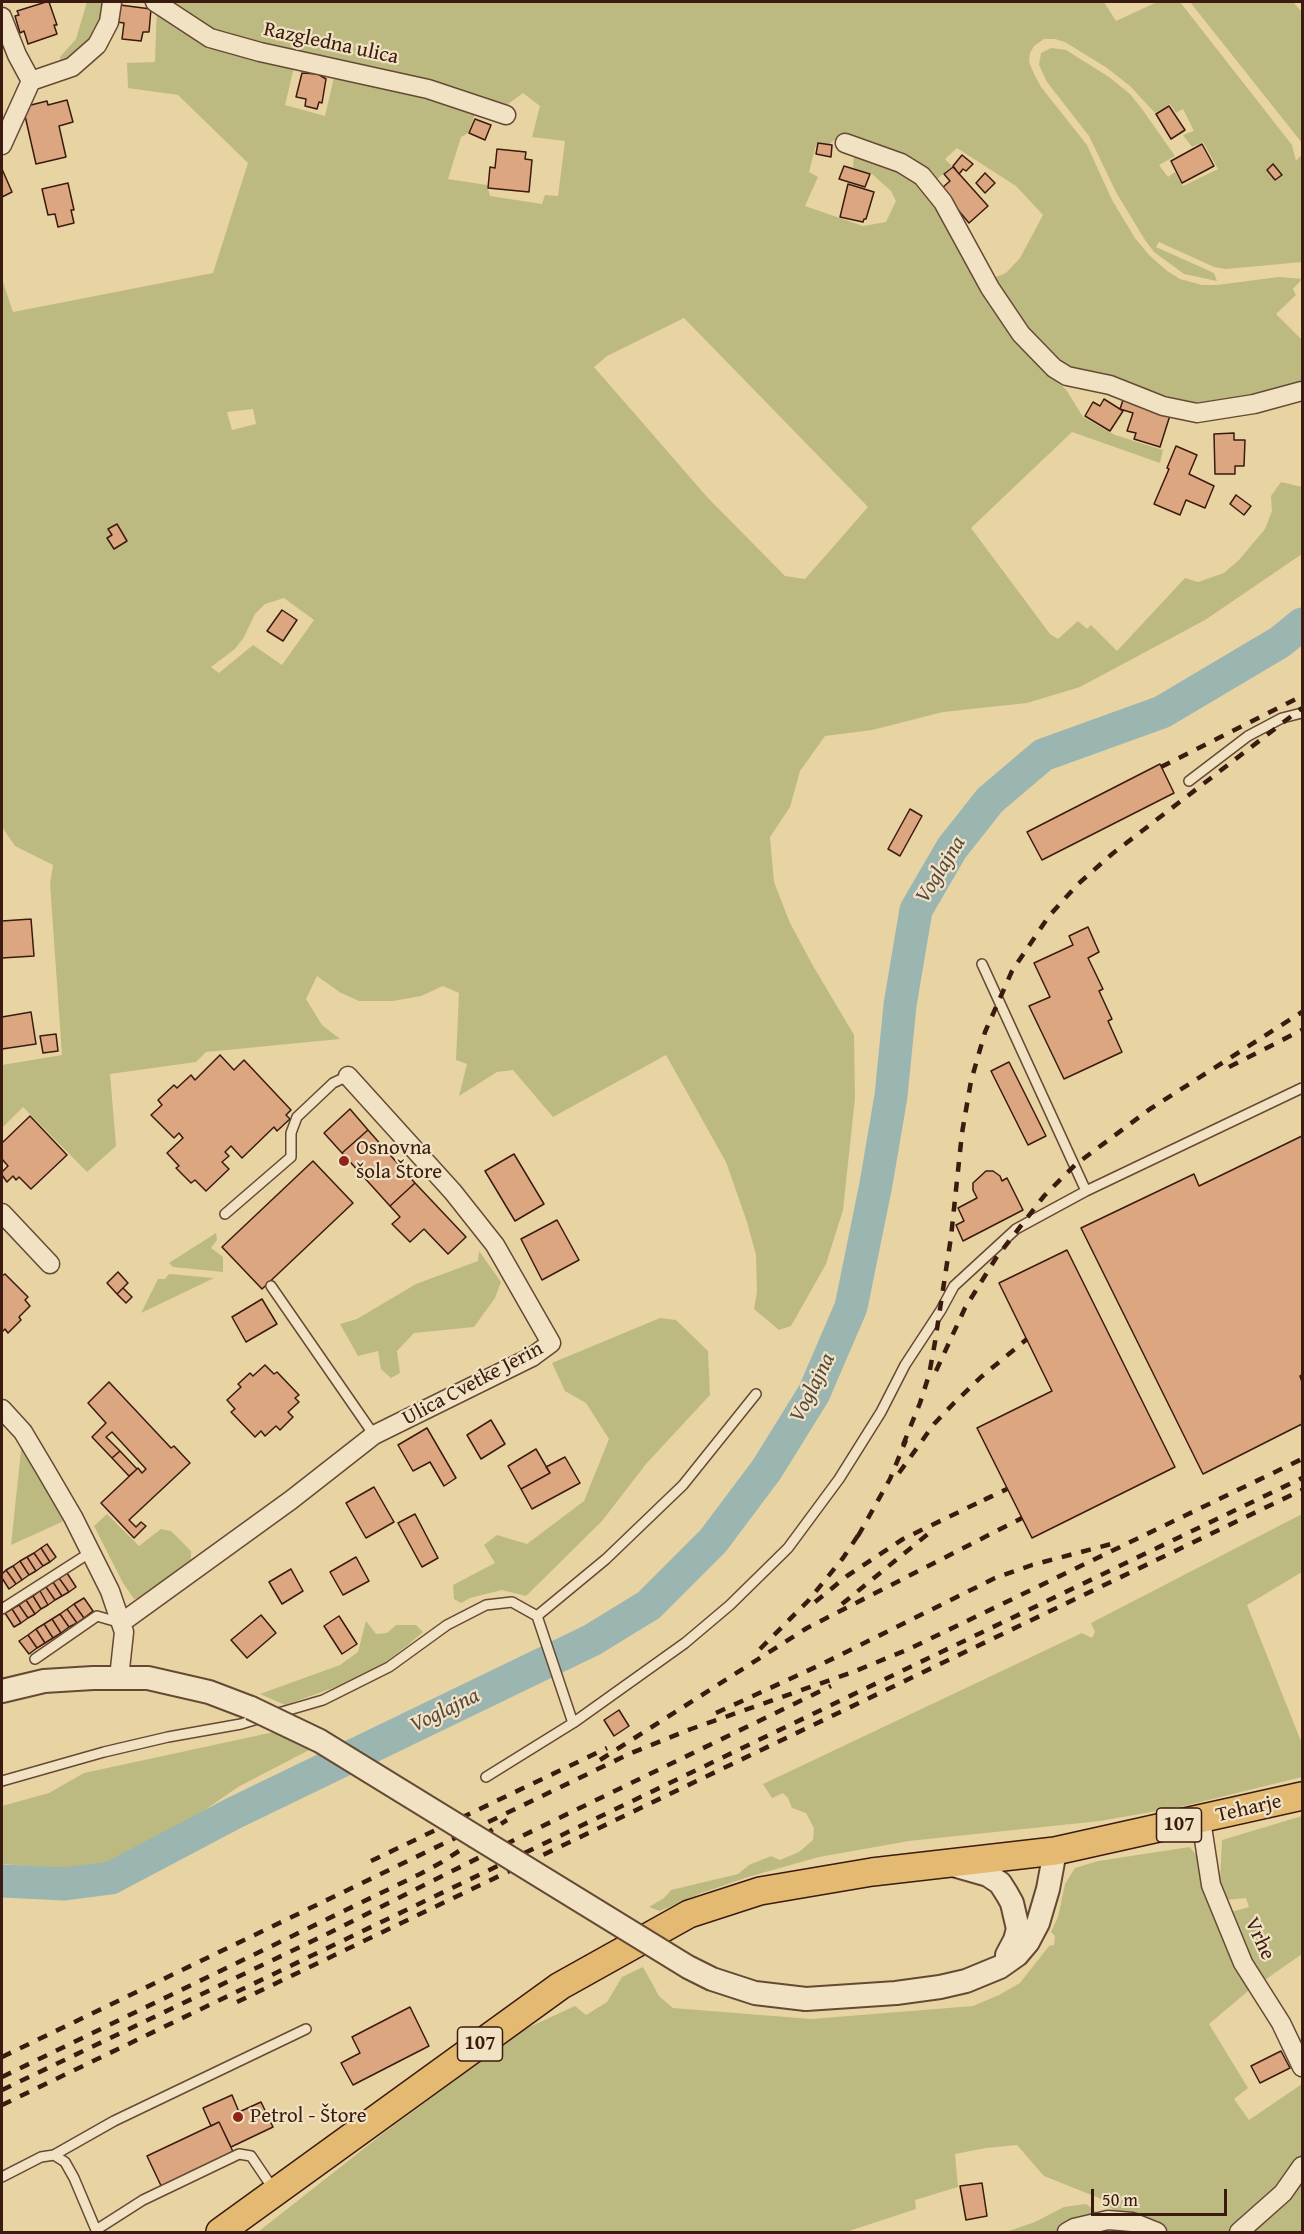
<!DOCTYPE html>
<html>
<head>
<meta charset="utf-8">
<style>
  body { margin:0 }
  #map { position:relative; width:1304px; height:2234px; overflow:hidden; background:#e8d3a3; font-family:"Gentium Book Plus",serif }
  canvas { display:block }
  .frame { position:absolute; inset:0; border:3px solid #3b1b0f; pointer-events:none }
  .scale { position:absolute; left:1091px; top:2189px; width:136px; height:27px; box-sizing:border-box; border:3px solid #3b1b0f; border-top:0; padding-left:8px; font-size:18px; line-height:21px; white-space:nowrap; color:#3b1b0f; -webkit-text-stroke:4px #f0e2c3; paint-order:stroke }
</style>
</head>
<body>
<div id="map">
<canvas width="1304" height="2234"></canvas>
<div class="frame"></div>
<div class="scale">50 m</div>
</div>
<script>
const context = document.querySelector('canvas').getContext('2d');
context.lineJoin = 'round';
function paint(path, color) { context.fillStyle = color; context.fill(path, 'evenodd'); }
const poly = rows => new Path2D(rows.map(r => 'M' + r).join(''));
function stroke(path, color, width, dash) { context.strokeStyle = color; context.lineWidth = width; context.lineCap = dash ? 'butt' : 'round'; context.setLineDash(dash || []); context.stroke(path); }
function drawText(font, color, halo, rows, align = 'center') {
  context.font = font + ' "Gentium Book Plus",serif'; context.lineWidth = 4.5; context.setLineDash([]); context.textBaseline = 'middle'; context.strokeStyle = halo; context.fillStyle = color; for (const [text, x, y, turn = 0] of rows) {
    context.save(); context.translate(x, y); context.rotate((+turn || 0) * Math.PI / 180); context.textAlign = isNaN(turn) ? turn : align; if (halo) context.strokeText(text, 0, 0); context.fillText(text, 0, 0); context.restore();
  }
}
const green = poly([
  [87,2,106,2,100,32,62,68,60,57,76,39],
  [162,2,1104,2,1116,21,1157,2,1180,2,1292,145,1296,161,1302,154,1302,262,1226,269,1214,267,1159,242,1156,247,1214,273,1217,281,1184,274,1154,252,1145,240,1117,194,1089,136,1047,82,1039,65,1041,53,1051,48,1066,50,1109,77,1130,94,1142,109,1175,156,1159,165,1168,177,1175,172,1183,186,1218,169,1203,142,1192,147,1183,135,1194,131,1183,109,1176,113,1170,104,1155,113,1130,86,1107,68,1065,42,1055,39,1044,39,1034,46,1030,53,1029,62,1034,74,1041,87,1087,145,1112,200,1135,238,1149,255,1167,271,1180,279,1202,285,1217,285,1279,277,1302,279,1293,289,1296,295,1276,314,1302,340,1302,387,1242,403,1205,407,1181,401,1133,384,1096,379,1057,366,1027,335,993,282,993,278,1006,273,1020,258,1043,215,1016,186,957,148,945,159,952,166,934,182,909,161,890,151,862,143,834,140,830,144,816,145,809,172,818,177,805,206,863,226,886,222,896,201,891,191,872,174,853,168,854,153,874,156,909,174,947,223,973,271,1005,323,1017,339,1067,391,1083,417,1115,435,1163,450,1160,463,1072,432,971,528,1050,634,1058,639,1078,621,1087,629,1091,625,1117,651,1185,578,1198,582,1224,573,1239,560,1265,529,1272,511,1271,496,1281,482,1302,487,1302,554,1205,620,1080,687,1027,703,943,712,872,730,825,736,800,771,790,807,770,837,774,882,790,923,812,964,854,1035,855,1098,843,1210,826,1264,791,1326,779,1330,754,1309,757,1292,756,1255,747,1222,726,1162,666,1055,553,1117,513,1070,497,1072,459,1096,467,1064,456,1060,459,993,443,986,421,996,393,1001,359,1001,341,993,317,976,306,999,322,1025,340,1039,206,1052,196,1062,110,1074,116,1146,87,1172,23,1107,2,1128,2,1065,62,1055,50,884,53,865,15,846,2,827,2,279,13,312,213,273,248,163,178,95,128,88,127,63,155,62,157,5,172,20,197,36,217,44,295,63,285,105,325,116,335,73,387,82,427,92,476,112,468,133,461,137,448,179,487,185,490,196,542,204,545,195,558,196,565,141,532,137,540,106,523,93,500,110,405,80,281,53,217,37,198,27],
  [684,318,868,507,805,579,785,576,708,498,594,367,607,356],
  [253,409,256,424,232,430,227,412],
  [284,598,314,620,282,665,253,645,219,673,211,667,235,649,244,637,255,614,265,604],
  [1190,2,1293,2,1302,12,1302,143],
  [216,1233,217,1240,211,1248,223,1257,223,1272,173,1267,169,1263],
  [479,1251,501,1282,495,1298,474,1327,414,1333,397,1351,400,1373,391,1378,381,1369,378,1351,358,1356,340,1324,357,1319,416,1284,478,1261],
  [169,1274,214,1278,141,1313,158,1279,165,1279],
  [660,1318,676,1320,708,1351,710,1395,646,1464,602,1521,526,1596,502,1590,470,1598,461,1603,454,1599,453,1585,495,1563,484,1545,497,1535,527,1544,584,1501,609,1439,586,1403,565,1391,552,1363],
  [23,1432,66,1520,11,1545],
  [107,1514,139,1546,161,1529,171,1531,191,1551,191,1560,180,1573,152,1594,134,1599,123,1583,94,1526],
  [1302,1514,1302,1572,1247,1605,1302,1744,1302,1777,1180,1807,1100,1821,909,1841,819,1857,748,1877,699,1894,660,1911,649,1907,664,1898,671,1890,738,1874,749,1865,771,1856,780,1860,799,1852,813,1840,814,1828,806,1813,792,1808,788,1798,783,1793,772,1798,763,1784,1082,1633,1092,1638,1095,1632,1091,1623],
  [366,1621,376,1634,387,1633,396,1625,416,1625,423,1632,408,1645,367,1676,285,1705,260,1694,340,1665,358,1652],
  [274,1732,311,1749,238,1787,199,1814,176,1834,136,1854,98,1867,70,1869,2,1864,2,1806,49,1793,84,1773],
  [1302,1816,1302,1954,1262,1982,1257,1975,1231,1912,1249,1907,1246,1898,1226,1900,1220,1881,1222,1840],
  [1190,1847,1202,1863,1254,1986,1209,2024,1248,2088,1234,2099,1249,2120,1302,2084,1302,2158,1290,2177,1239,2227,1230,2232,1171,2232,1135,2216,1116,2212,1099,2198,1044,2176,1017,2145,986,2148,955,2154,958,2187,915,2200,916,2209,846,2232,258,2232,381,2135,525,2029,575,2006,586,2015,607,2002,622,1977,643,1967,659,1996,673,2008,811,2019,973,2006,999,1995,1020,1983,1049,1946,1054,1945,1055,1936,1051,1932,1058,1917,1065,1884,1075,1868,1098,1861],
  [1302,2173,1302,2232,1247,2232],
  [1086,2204,1098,2213,1072,2222,1055,2232,1006,2232,1035,2222,1064,2207]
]);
const river = poly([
  [2,1881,65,1884,111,1878,234,1813,592,1640,649,1605,713,1541,767,1469,814,1393,851,1307,876,1184,891,1096,900,1005,916,910,952,848,990,800,1043,755,1162,712,1280,642,1302,624]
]);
const building = poly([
  [46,2,49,2,57,25,54,25,57,34,28,44,24,31,20,33,15,16,19,15,17,11,46,2],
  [120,5,151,9,149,32,143,32,141,41,122,39,124,23,117,22,120,5],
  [302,73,318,74,326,79,322,103,319,102,317,109,305,106,306,99,296,97,302,73],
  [67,100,73,122,59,126,66,157,36,164,23,107,47,101,48,105,67,100],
  [1169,106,1185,130,1171,139,1156,114,1169,106],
  [475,119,491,125,485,140,469,133,475,119],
  [818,143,832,145,831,157,816,154,818,143],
  [1202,144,1214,166,1182,183,1171,161,1202,144],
  [497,149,526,152,525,159,532,160,529,192,488,188,490,167,495,168,497,149],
  [962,155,973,164,966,171,963,169,959,174,953,166,962,155],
  [1273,164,1282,175,1275,180,1267,170,1273,164],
  [844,166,870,174,865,187,839,179,844,166],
  [953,167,988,206,969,223,944,193,942,188,950,181,944,174,953,167],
  [2,169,12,192,2,197,2,169],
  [985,173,995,183,985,193,976,183,985,173],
  [68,183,74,210,71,210,74,223,58,227,55,214,48,215,42,189,68,183],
  [848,184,874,192,866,219,864,219,863,222,840,217,848,184],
  [1125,394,1172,409,1160,447,1134,439,1136,433,1127,431,1133,413,1120,409,1125,394],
  [1104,399,1123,411,1110,431,1085,416,1093,402,1100,406,1104,399],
  [1234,433,1234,440,1245,440,1244,466,1235,466,1235,474,1215,474,1214,434,1234,433],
  [1176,446,1197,455,1189,474,1214,486,1205,508,1186,500,1180,515,1154,504,1169,469,1167,468,1176,446],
  [1236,495,1251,506,1244,515,1230,504,1236,495],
  [117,524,127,541,114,549,107,538,112,535,108,529,117,524],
  [282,610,297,620,283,641,267,631,282,610],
  [1160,764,1174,793,1042,860,1027,832,1160,764],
  [910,809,922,816,900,856,888,849,910,809],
  [31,919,34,956,2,958,2,921,31,919],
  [1088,927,1099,952,1088,958,1103,989,1099,991,1112,1019,1108,1021,1122,1052,1064,1079,1029,1006,1050,997,1034,963,1073,945,1069,936,1088,927],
  [31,1012,36,1044,2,1049,2,1017,31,1012],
  [56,1034,58,1051,43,1053,40,1036,56,1034],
  [220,1055,234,1070,244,1060,291,1110,286,1115,290,1119,277,1131,274,1127,242,1158,231,1146,225,1152,229,1156,222,1162,229,1169,206,1191,195,1180,191,1183,176,1168,179,1166,167,1153,183,1138,179,1133,174,1138,151,1115,162,1105,158,1100,174,1085,177,1088,191,1075,195,1080,220,1055],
  [1009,1062,1046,1136,1028,1145,991,1071,1009,1062],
  [350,1109,368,1130,342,1153,324,1133,350,1109],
  [30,1116,67,1155,31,1189,19,1177,16,1180,13,1176,7,1182,2,1175,2,1172,8,1166,2,1159,2,1143,30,1116],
  [368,1130,415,1183,390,1206,342,1153,368,1130],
  [1302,1136,1302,1375,1300,1376,1302,1382,1302,1424,1203,1474,1081,1228,1194,1174,1199,1186,1302,1136],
  [514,1154,544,1204,515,1221,485,1171,514,1154],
  [313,1161,353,1203,262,1289,222,1247,313,1161],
  [986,1171,993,1171,1000,1176,1002,1181,1007,1178,1023,1210,963,1241,956,1225,964,1221,958,1208,977,1198,973,1190,973,1183,986,1171],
  [415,1183,466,1237,448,1254,424,1229,410,1242,392,1224,400,1217,390,1206,415,1183],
  [557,1220,579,1260,542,1280,521,1239,557,1220],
  [1067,1250,1175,1467,1032,1538,977,1428,1052,1391,999,1283,1067,1250],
  [118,1272,128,1283,117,1294,107,1283,118,1272],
  [5,1274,28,1297,25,1300,30,1306,19,1317,21,1320,8,1333,5,1329,2,1332,2,1276,5,1274],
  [123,1288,132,1297,126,1303,117,1294,123,1288],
  [262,1299,277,1324,246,1342,232,1317,262,1299],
  [265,1365,274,1374,277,1372,299,1395,295,1398,299,1402,288,1412,293,1417,280,1430,276,1426,265,1436,261,1431,255,1437,231,1412,235,1409,227,1400,241,1387,238,1384,250,1373,253,1376,265,1365],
  [109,1382,171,1448,174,1446,190,1463,129,1520,136,1527,141,1522,146,1526,134,1538,101,1503,138,1468,142,1473,146,1469,112,1432,106,1437,120,1451,112,1458,92,1437,106,1423,88,1403,109,1382],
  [491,1420,505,1444,481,1459,467,1435,491,1420],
  [427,1428,456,1478,444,1486,430,1462,413,1471,398,1445,427,1428],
  [536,1449,550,1473,521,1489,508,1466,536,1449],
  [120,1451,137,1469,129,1476,112,1458,120,1451],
  [565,1457,580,1483,532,1509,521,1489,550,1473,546,1467,565,1457],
  [374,1487,394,1522,366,1538,346,1503,374,1487],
  [415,1514,438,1558,422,1567,398,1523,415,1514],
  [47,1544,56,1557,50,1562,41,1548,47,1544],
  [41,1548,50,1562,43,1566,34,1553,41,1548],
  [34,1553,43,1566,36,1571,27,1557,34,1553],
  [27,1557,36,1571,29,1575,20,1561,27,1557],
  [356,1557,369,1581,343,1595,330,1572,356,1557],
  [20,1561,29,1575,22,1580,13,1566,20,1561],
  [13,1566,22,1580,16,1584,6,1570,13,1566],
  [291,1569,303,1591,282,1604,269,1582,291,1569],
  [6,1570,16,1584,9,1589,2,1578,2,1574,6,1570],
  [67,1573,76,1587,69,1592,59,1578,67,1573],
  [59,1578,69,1592,62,1596,53,1582,59,1578],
  [53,1582,62,1596,55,1600,46,1587,53,1582],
  [46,1587,55,1600,48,1605,40,1591,46,1587],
  [40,1591,48,1605,41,1609,33,1596,40,1591],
  [33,1596,41,1609,35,1614,26,1600,33,1596],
  [84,1598,93,1611,84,1618,74,1604,84,1598],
  [26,1600,35,1614,28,1618,19,1605,26,1600],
  [74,1604,84,1618,77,1623,67,1609,74,1604],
  [19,1605,28,1618,21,1623,12,1609,19,1605],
  [12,1609,21,1623,14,1627,5,1613,12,1609],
  [67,1609,77,1623,69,1627,60,1614,67,1609],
  [60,1614,69,1627,61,1633,52,1619,60,1614],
  [261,1615,276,1633,247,1658,231,1640,261,1615],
  [339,1616,357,1644,342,1654,324,1626,339,1616],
  [52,1619,61,1633,53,1638,44,1624,52,1619],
  [44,1624,53,1638,45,1643,36,1629,44,1624],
  [36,1629,45,1643,37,1648,28,1635,36,1629],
  [28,1635,37,1648,29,1654,19,1641,28,1635],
  [619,1710,629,1726,614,1736,604,1720,619,1710],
  [410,2007,429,2046,353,2085,341,2063,360,2053,352,2037,410,2007],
  [1281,2051,1290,2068,1260,2083,1251,2066,1281,2051],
  [232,2095,239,2112,261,2102,273,2127,231,2147,219,2122,211,2126,203,2108,232,2095],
  [219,2122,236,2158,164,2192,147,2156,219,2122],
  [982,2183,987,2216,966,2220,960,2186,982,2183]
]);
const service = poly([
  [1189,781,1248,736,1282,718,1302,713],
  [982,964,1086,1191],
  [225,1214,291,1157,291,1133,297,1117,333,1083,348,1076],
  [271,1286,374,1435],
  [2,1609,91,1552],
  [537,1616,606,1559,683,1485,756,1394],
  [35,1659,97,1616,121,1623],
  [275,1714,323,1700,389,1667,447,1625,486,1605,512,1602,537,1616,573,1723],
  [486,1777,573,1723,685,1643,730,1605,788,1548,839,1479,881,1412,905,1365,941,1310,954,1286,1016,1229,1086,1191,1302,1088],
  [2,1781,104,1752,168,1737,241,1724,261,1718],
  [54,2155,114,2121,306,2029],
  [2,2177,41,2157,54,2155,65,2162,74,2178,96,2230],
  [98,2232,96,2230,143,2200,239,2154,251,2156,274,2190]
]);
const minor = poly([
  [155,2,210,38,260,52,428,89,506,115],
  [2,17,17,55,31,81],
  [845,143,901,163,922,176,943,202,990,288,1021,334,1054,368,1067,376,1110,385,1163,406,1197,413,1254,404,1302,391],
  [2,145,31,81,72,67,97,45,109,22,112,2],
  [2,1213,50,1264],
  [2,1409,23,1432,45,1469,73,1517,110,1591,124,1632,119,1678],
  [121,1623,291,1500,374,1435,532,1357,551,1343,495,1245,453,1192,348,1076],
  [1201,1820,1211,1885,1243,1963,1281,2023,1302,2067],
  [1067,2232,1074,2228,1108,2220,1132,2222,1157,2232],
  [1239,2232,1283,2193,1302,2166]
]);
const tertiary = poly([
  [2,1691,44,1681,93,1678,148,1678,209,1692,251,1708],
  [953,1865,988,1875,1000,1883,1007,1894,1012,1903,1018,1929,1015,1940,1007,1955],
  [806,1999,896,1993,940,1987,966,1981,1000,1967,1017,1955,1028,1942,1038,1923,1048,1889,1055,1851]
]);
const primary = poly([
  [220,2232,560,1986,689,1914,760,1891,872,1872,1055,1851,1302,1796]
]);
const rail = poly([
  [1161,767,1302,696],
  [1229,1067,1302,1030],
  [936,1371,965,1308,996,1258,1044,1196,1075,1165,1150,1109,1302,1012],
  [903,1445,920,1403,929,1375,935,1342,951,1237,962,1133,971,1081,985,1032,1012,971,1049,916,1078,884,1112,854,1302,708],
  [899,1473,934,1424,954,1403,981,1377,1027,1339],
  [984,1500,1007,1489],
  [858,1536,890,1479,906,1440],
  [815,1602,847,1576,903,1539,992,1496],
  [842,1604,928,1534],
  [760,1649,808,1601,843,1558,861,1531],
  [716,1713,820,1665,995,1578,1032,1565,1115,1543],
  [600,1760,807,1628,1022,1518],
  [371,1861,607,1748],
  [237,2002,1302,1490],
  [2,2057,629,1754,691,1729,853,1672,909,1649,1302,1459],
  [2,2077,420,1874,442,1862,507,1820],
  [2,2090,327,1934,520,1837,831,1686],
  [2,2105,1302,1478]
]);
const tertiaryBridge = poly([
  [251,1708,320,1741,688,1967,712,1979,755,1993,806,1999]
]);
const markers = [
  [344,1161,6,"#8f2418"],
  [238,2117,6,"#8f2418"]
];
const shields = [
  [1179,1825,45],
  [480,2044,45]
];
const shieldNames = [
  ["107",1179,1825],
  ["107",480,2044]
];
const streetNames = [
  ["Razgledna ulica",331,44,12],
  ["Ulica Cvetke Jerin",473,1384,-28],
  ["Teharje",1249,1809,-13],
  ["Vrhe",1259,1939,65]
];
const poiNames = [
  ["Osnovna",356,1149],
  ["šola Štore",356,1173],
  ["Petrol - Štore",250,2117]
];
const waterNames = [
  ["Voglajna",941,870,-58],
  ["Voglajna",813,1388,-63],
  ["Voglajna",445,1711,-26]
];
paint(green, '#bdba81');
stroke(river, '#9bb5b1', 33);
paint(building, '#dca680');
stroke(building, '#3b1b0f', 1.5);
stroke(service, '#664934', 12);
stroke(minor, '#664934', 21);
stroke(tertiary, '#664934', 26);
stroke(primary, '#3b1b0f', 30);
stroke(service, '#f0e2c3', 9);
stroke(minor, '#f0e2c3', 18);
stroke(tertiary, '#f0e2c3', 22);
stroke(primary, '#e4ba72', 27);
stroke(rail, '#3b1b0f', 4.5, [10, 10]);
stroke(tertiaryBridge, '#664934', 26, []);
stroke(tertiaryBridge, '#f0e2c3', 22);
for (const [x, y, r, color] of markers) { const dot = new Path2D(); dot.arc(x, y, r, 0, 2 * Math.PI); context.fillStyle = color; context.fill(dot); stroke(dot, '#f0e2c3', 2); }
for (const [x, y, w] of shields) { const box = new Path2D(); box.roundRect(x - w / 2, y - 17, w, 34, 4.5); context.fillStyle = '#f0e2c3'; context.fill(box); stroke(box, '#3b1b0f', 1.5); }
drawText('bold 20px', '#3b1b0f', null, shieldNames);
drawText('21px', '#3b1b0f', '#f0e2c3', streetNames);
drawText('21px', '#3b1b0f', '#f0e2c3', poiNames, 'left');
drawText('italic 22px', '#584940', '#f0e2c3', waterNames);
</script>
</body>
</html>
